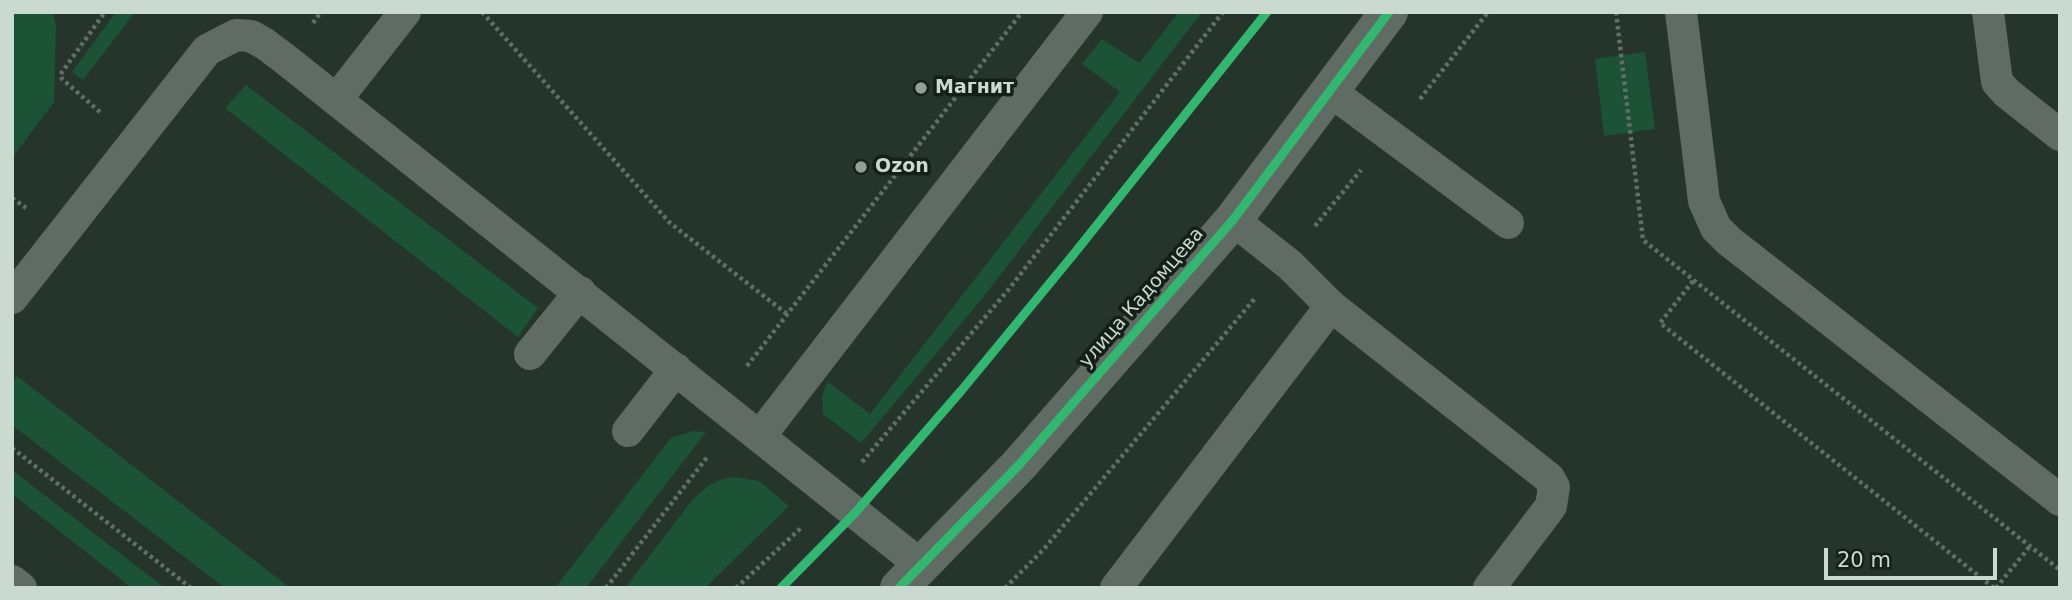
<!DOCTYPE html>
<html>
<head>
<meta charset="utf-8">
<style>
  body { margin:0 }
  #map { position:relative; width:2072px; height:600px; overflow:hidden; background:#26352b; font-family:"DejaVu Sans",sans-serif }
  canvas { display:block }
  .frame { position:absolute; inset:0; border:14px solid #cadad0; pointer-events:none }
  .scale { position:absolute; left:1824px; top:548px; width:173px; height:32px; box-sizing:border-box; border:4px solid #cadad0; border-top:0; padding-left:9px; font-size:21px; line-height:24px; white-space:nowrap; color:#cadad0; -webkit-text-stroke:5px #131f17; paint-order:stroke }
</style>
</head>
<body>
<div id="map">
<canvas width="2072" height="600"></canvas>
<div class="frame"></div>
<div class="scale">20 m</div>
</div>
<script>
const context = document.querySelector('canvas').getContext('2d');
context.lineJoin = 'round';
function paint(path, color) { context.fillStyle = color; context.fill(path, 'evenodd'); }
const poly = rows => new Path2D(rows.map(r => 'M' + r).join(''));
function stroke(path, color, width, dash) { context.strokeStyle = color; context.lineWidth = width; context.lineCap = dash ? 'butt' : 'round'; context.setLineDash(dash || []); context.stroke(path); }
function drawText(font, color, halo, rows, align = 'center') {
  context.font = font + ' "DejaVu Sans",sans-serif'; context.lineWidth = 7; context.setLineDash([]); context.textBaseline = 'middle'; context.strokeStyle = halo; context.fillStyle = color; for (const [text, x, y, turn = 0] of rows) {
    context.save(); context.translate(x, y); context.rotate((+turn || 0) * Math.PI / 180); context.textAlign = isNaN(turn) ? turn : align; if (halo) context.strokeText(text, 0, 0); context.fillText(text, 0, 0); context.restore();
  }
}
const green = poly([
  [12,12,53,12,56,26,54,102,12,158],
  [116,12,135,12,83,80,72,72],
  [1179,12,1202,12,981,300,861,443,823,414,822,398,825,387,828,382,870,414,1120,92,1082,64,1102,39,1139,63],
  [1645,52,1655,129,1604,136,1595,59],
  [246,85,538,308,518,337,225,108],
  [17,376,290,588,225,588,12,425,12,382],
  [693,431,706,432,586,588,555,588,671,438],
  [12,470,165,588,132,588,12,494],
  [735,477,759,481,789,506,705,588,625,588,693,499,708,486,722,479]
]);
const path = poly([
  [482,12,670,223,787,314],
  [1616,12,1643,240,2060,570],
  [313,23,321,12],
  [1420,99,1488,12],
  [100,112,62,79,60,75,105,12],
  [12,198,26,208],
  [1315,226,1361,170],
  [1693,281,1660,323,1994,588],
  [747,366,1022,12],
  [12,448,191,588],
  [862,462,1009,289,1223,12],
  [606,588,708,456],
  [736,588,802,527],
  [1005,588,1043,550,1256,297],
  [1996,588,2030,546]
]);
const lane = poly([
  [1681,12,1704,201,1716,228,1729,241,2060,500],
  [1988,12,1997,82,2007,93,2060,135],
  [1330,91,1508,223],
  [336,100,405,12],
  [1233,220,1290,265,1331,306,1549,478,1554,487,1551,506,1489,588],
  [12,298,207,50,236,35,251,36,265,44,285,59,922,566],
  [530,354,580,292],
  [628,431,676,369],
  [760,436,1087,12],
  [12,581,21,588],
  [1116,588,1331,306]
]);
const street = poly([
  [899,588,1019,465,1233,220,1389,12]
]);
const cycleway = poly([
  [781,588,855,513,961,391,1073,255,1267,12],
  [899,588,1019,465,1233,220,1389,12]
]);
const markers = [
  [921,88,7,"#91a096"],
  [861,167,7,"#91a096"]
];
const poiNames = [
  ["Магнит",935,88],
  ["Ozon",875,167]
];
const streetNames = [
  ["улица Кадомцева",1142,298,-49]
];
paint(green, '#1c5235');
stroke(path, '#626e67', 4.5, [3.5, 3.5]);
stroke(lane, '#5f6b63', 32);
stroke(street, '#5f6b63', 38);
stroke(cycleway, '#33b770', 9);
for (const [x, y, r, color] of markers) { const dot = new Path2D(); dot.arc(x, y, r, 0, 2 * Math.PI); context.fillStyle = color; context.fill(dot); stroke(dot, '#131f17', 2.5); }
drawText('bold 19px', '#cadad0', '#131f17', poiNames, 'left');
drawText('19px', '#cadad0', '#131f17', streetNames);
</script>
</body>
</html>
